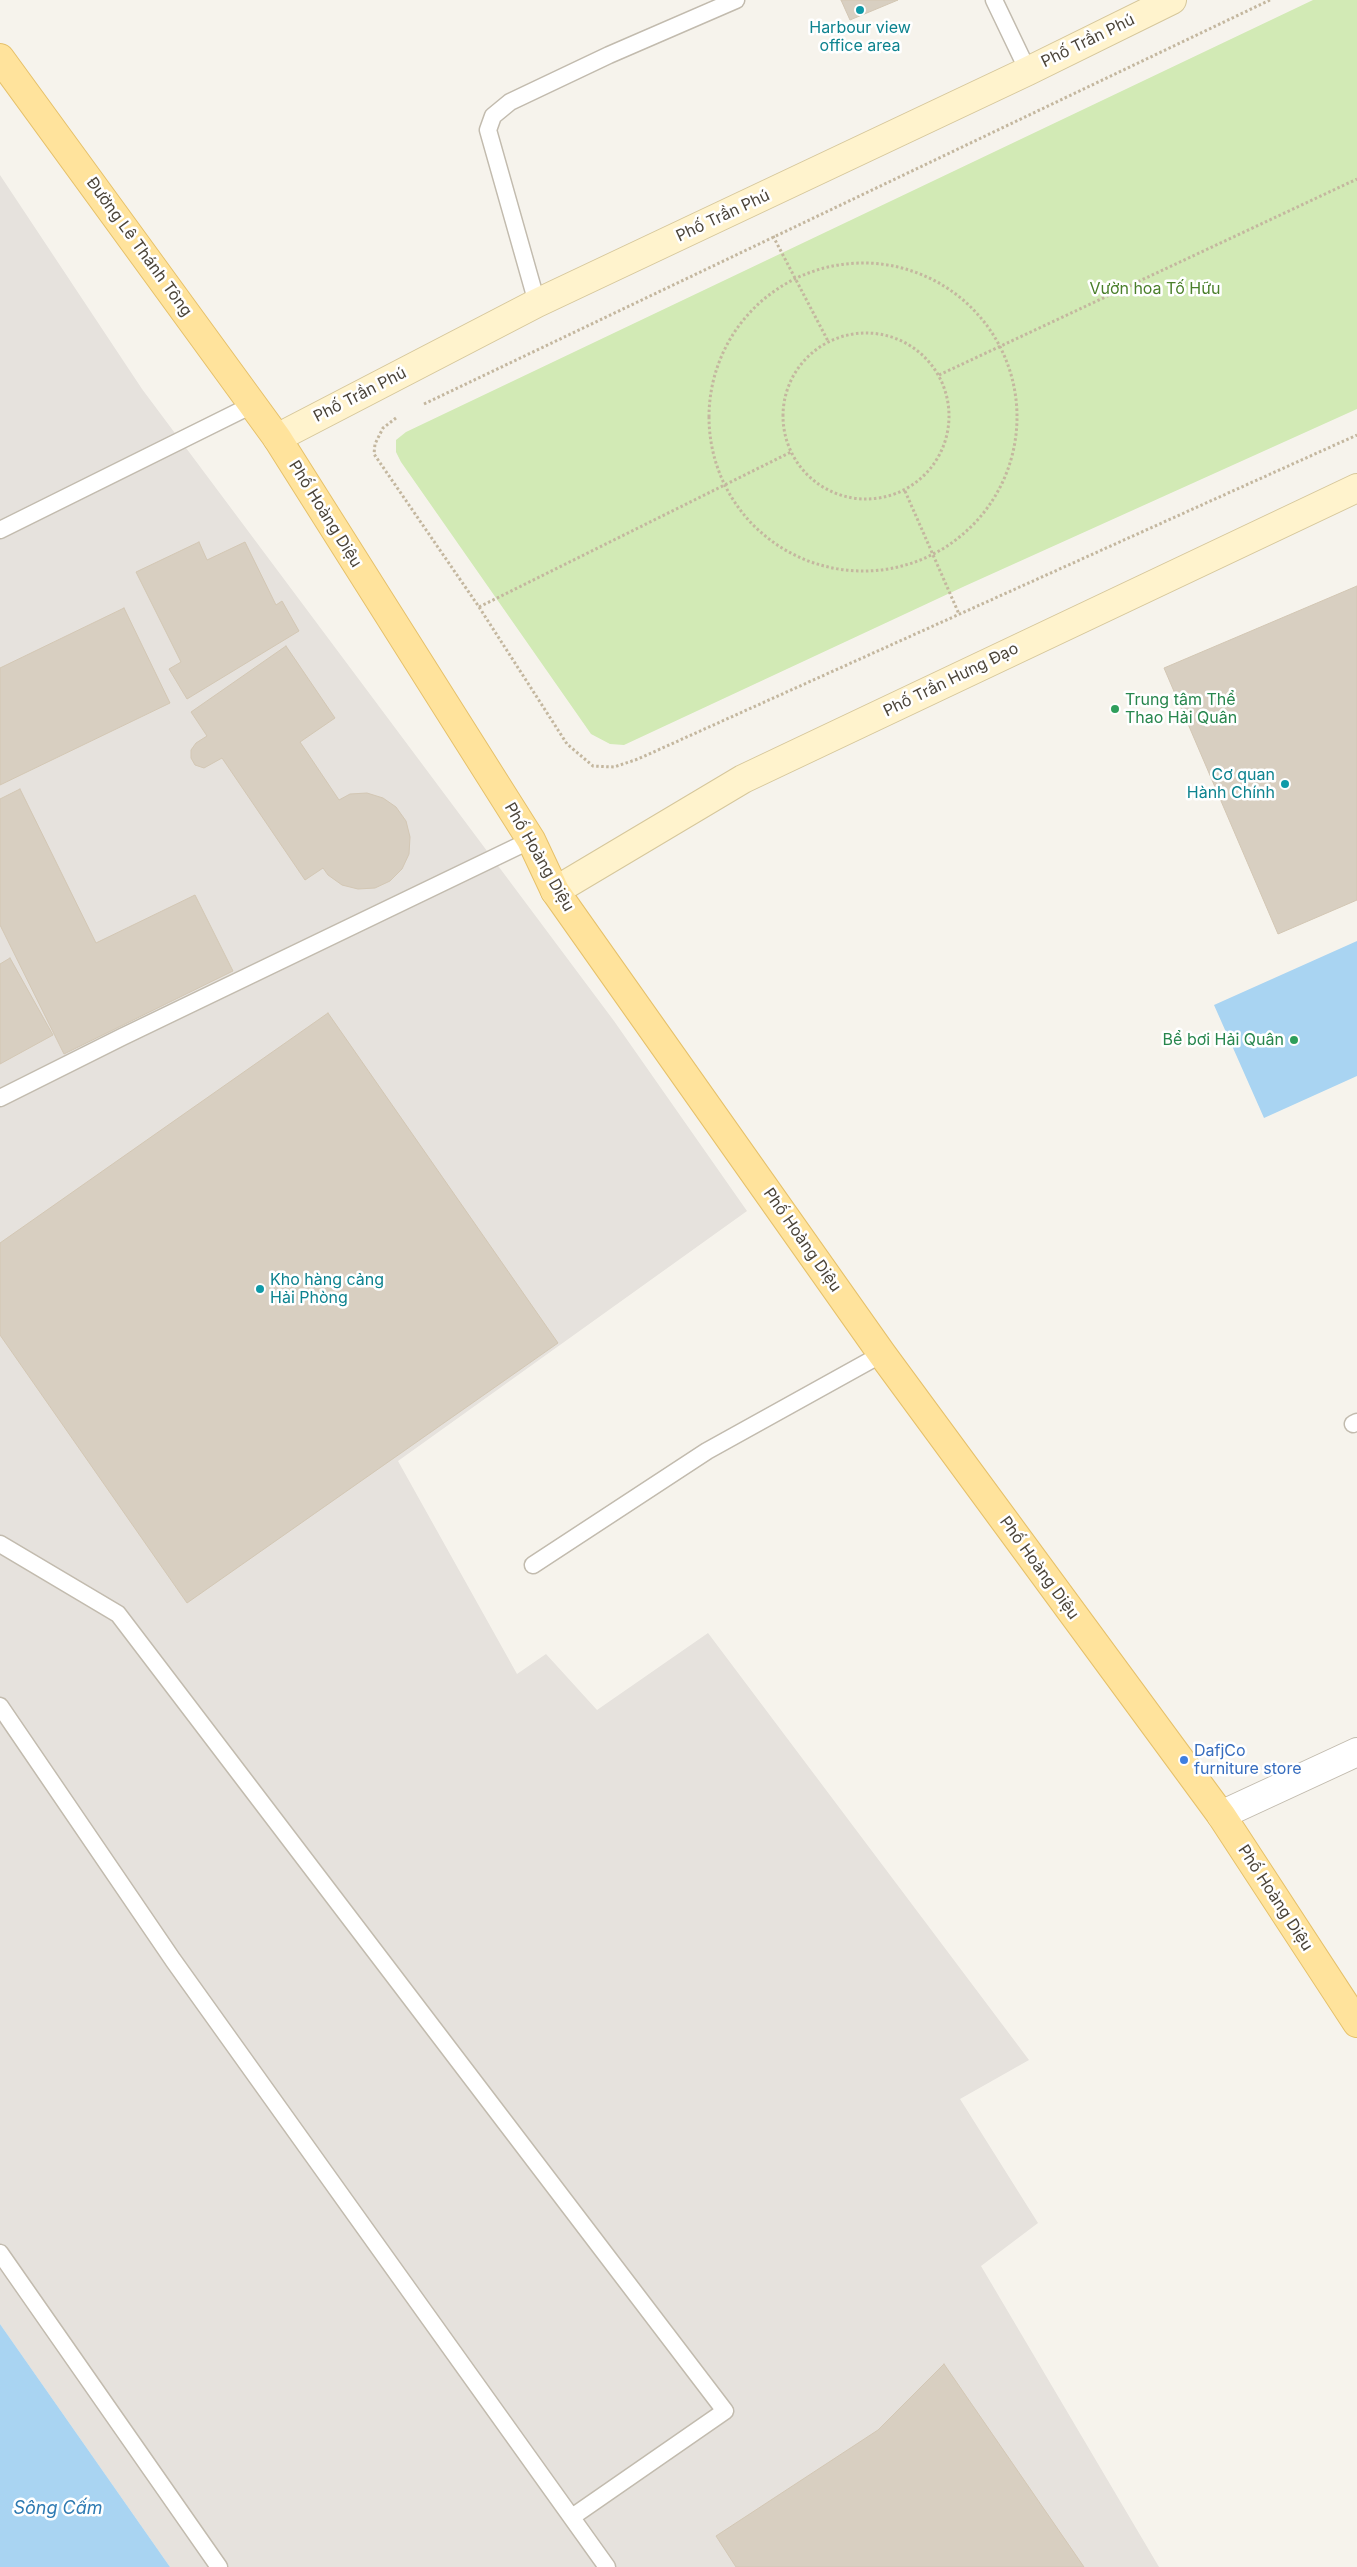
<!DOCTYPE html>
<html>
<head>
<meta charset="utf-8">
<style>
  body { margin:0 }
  canvas { display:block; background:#f6f3ec }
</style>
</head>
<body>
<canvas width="1357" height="2567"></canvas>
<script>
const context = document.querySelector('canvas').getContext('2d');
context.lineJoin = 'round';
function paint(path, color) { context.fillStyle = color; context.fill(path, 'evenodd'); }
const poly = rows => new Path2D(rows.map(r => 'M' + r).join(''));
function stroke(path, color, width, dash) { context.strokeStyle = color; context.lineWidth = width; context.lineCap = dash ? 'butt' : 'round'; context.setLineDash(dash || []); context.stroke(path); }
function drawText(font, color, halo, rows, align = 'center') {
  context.font = font + ' Inter,sans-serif'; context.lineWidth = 5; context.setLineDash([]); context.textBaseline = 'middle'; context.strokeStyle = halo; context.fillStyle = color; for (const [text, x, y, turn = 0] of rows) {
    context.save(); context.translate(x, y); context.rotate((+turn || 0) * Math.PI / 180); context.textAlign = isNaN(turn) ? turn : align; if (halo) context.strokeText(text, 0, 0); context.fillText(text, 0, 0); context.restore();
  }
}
const industrial = poly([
  [0,175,142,389,614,1021,747,1211,398,1461,517,1674,546,1654,597,1710,708,1633,1029,2060,960,2099,1038,2223,981,2266,1159,2567,170,2567,0,2324]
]);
const green = poly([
  [1313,0,1357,0,1357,409,965,586,624,745,610,744,591,734,401,462,396,452,396,440,406,432]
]);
const water = poly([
  [1357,941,1357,1076,1264,1118,1214,1005],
  [0,2324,170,2567,0,2567]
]);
const building = poly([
  [841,0,898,0,850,20,841,0],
  [199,542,207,560,245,542,276,605,282,601,299,631,187,699,169,669,181,662,136,572,199,542],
  [1357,586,1357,900,1278,934,1164,668,1357,586],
  [124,608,170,703,0,785,0,668,124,608],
  [286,646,335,718,300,742,339,800,350,794,367,793,383,798,396,807,406,821,410,837,409,854,402,869,390,881,375,888,358,889,342,885,328,875,323,868,305,880,222,758,204,768,195,765,191,758,191,750,196,743,207,736,191,712,286,646],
  [20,789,96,943,195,895,233,971,64,1054,0,925,0,799,20,789],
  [10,958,53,1035,0,1064,0,964,10,958],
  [328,1013,558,1343,187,1603,0,1335,0,1243,328,1013],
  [944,2364,1084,2567,736,2567,716,2536,878,2430,944,2364]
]);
const path = poly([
  [773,236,828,341],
  '709 417a154 154 0 1 1 308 0a154 154 0 1 1-308 0Z',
  '783 416a83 83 0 1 1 166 0a83 83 0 1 1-166 0Z',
  [939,375,1357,179],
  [424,404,1270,0],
  [396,418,383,428,375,444,374,454,479,607,567,744,593,766,614,767,638,759,1357,435],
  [905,491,959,614],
  [479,607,791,452]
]);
const service = poly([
  [994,0,1028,71],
  [537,303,488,130,493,116,510,102,609,55,736,0],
  [0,530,254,404],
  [0,1098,122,1037,531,840],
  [1353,1424,1357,1422],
  [0,1544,118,1614,725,2411,572,2517],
  [533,1565,707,1451,882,1354],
  [0,1706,173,1960,607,2567],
  [0,2253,219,2567]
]);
const minor = poly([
  [1221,1815,1357,1752]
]);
const secondary = poly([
  [277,438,537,303,1028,71,1172,0],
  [555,891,743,779,1357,488]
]);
const primary = poly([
  [0,58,277,438,531,840,555,891,882,1354,1221,1815,1357,2023]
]);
const markers = [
  [860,10,5,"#0f9aa8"],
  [1115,709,5,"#2e9e5b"],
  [1285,784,5,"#0f9aa8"],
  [1294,1040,5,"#2e9e5b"],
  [260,1289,5,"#0f9aa8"],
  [1184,1760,5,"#3f7fe0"]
];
const cultureNames = [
  ["Harbour view",860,28],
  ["office area",860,46],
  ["Cơ quan",1275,775,"right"],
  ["Hành Chính",1275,793,"right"],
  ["Kho hàng cảng",270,1280,"left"],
  ["Hải Phòng",270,1298,"left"]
];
const streetNames = [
  ["Phố Trần Phú",1088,41,-26],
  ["Phố Trần Phú",723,216,-25],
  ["Đường Lê Thánh Tông",139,247,54],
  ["Phố Trần Phú",360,395,-27],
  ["Phố Hoàng Diệu",325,514,58],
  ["Phố Trần Hưng Đạo",951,680,-26],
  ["Phố Hoàng Diệu",539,857,60],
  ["Phố Hoàng Diệu",802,1240,55],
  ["Phố Hoàng Diệu",1039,1568,54],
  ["Phố Hoàng Diệu",1275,1898,57]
];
const parkNames = [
  ["Vườn hoa Tố Hữu",1155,289]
];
const leisureNames = [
  ["Trung tâm Thể",1125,700],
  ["Thao Hải Quân",1125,718],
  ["Bể bơi Hải Quân",1284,1040,"right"]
];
const shopNames = [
  ["DafjCo",1194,1751],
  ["furniture store",1194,1769]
];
const waterNames = [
  ["Sông Cấm",58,2509]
];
paint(industrial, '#e6e2dd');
paint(green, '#d2eab5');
paint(water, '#a9d4f2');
paint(building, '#d8cfc1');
stroke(building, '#d3c7b4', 1);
stroke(service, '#c2bbae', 19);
stroke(minor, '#c2bbae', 30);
stroke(secondary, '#d6c79b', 30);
stroke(primary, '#e6c16a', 30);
stroke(path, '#c4b79f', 3, [2.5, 2.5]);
stroke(service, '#fff', 16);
stroke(minor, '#fff', 28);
stroke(secondary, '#fff3cd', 28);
stroke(primary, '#ffe39c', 28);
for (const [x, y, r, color] of markers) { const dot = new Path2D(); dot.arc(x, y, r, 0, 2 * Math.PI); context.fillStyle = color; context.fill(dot); stroke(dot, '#fff', 2); }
drawText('16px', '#0d838f', '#fff', cultureNames);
drawText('16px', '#4b4439', '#fff', streetNames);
drawText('16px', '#4a7f2a', '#fff', parkNames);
drawText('16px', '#27864d', '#fff', leisureNames, 'left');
drawText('16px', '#366cbe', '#fff', shopNames, 'left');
drawText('italic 18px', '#2e7ab2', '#fff', waterNames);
</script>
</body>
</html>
